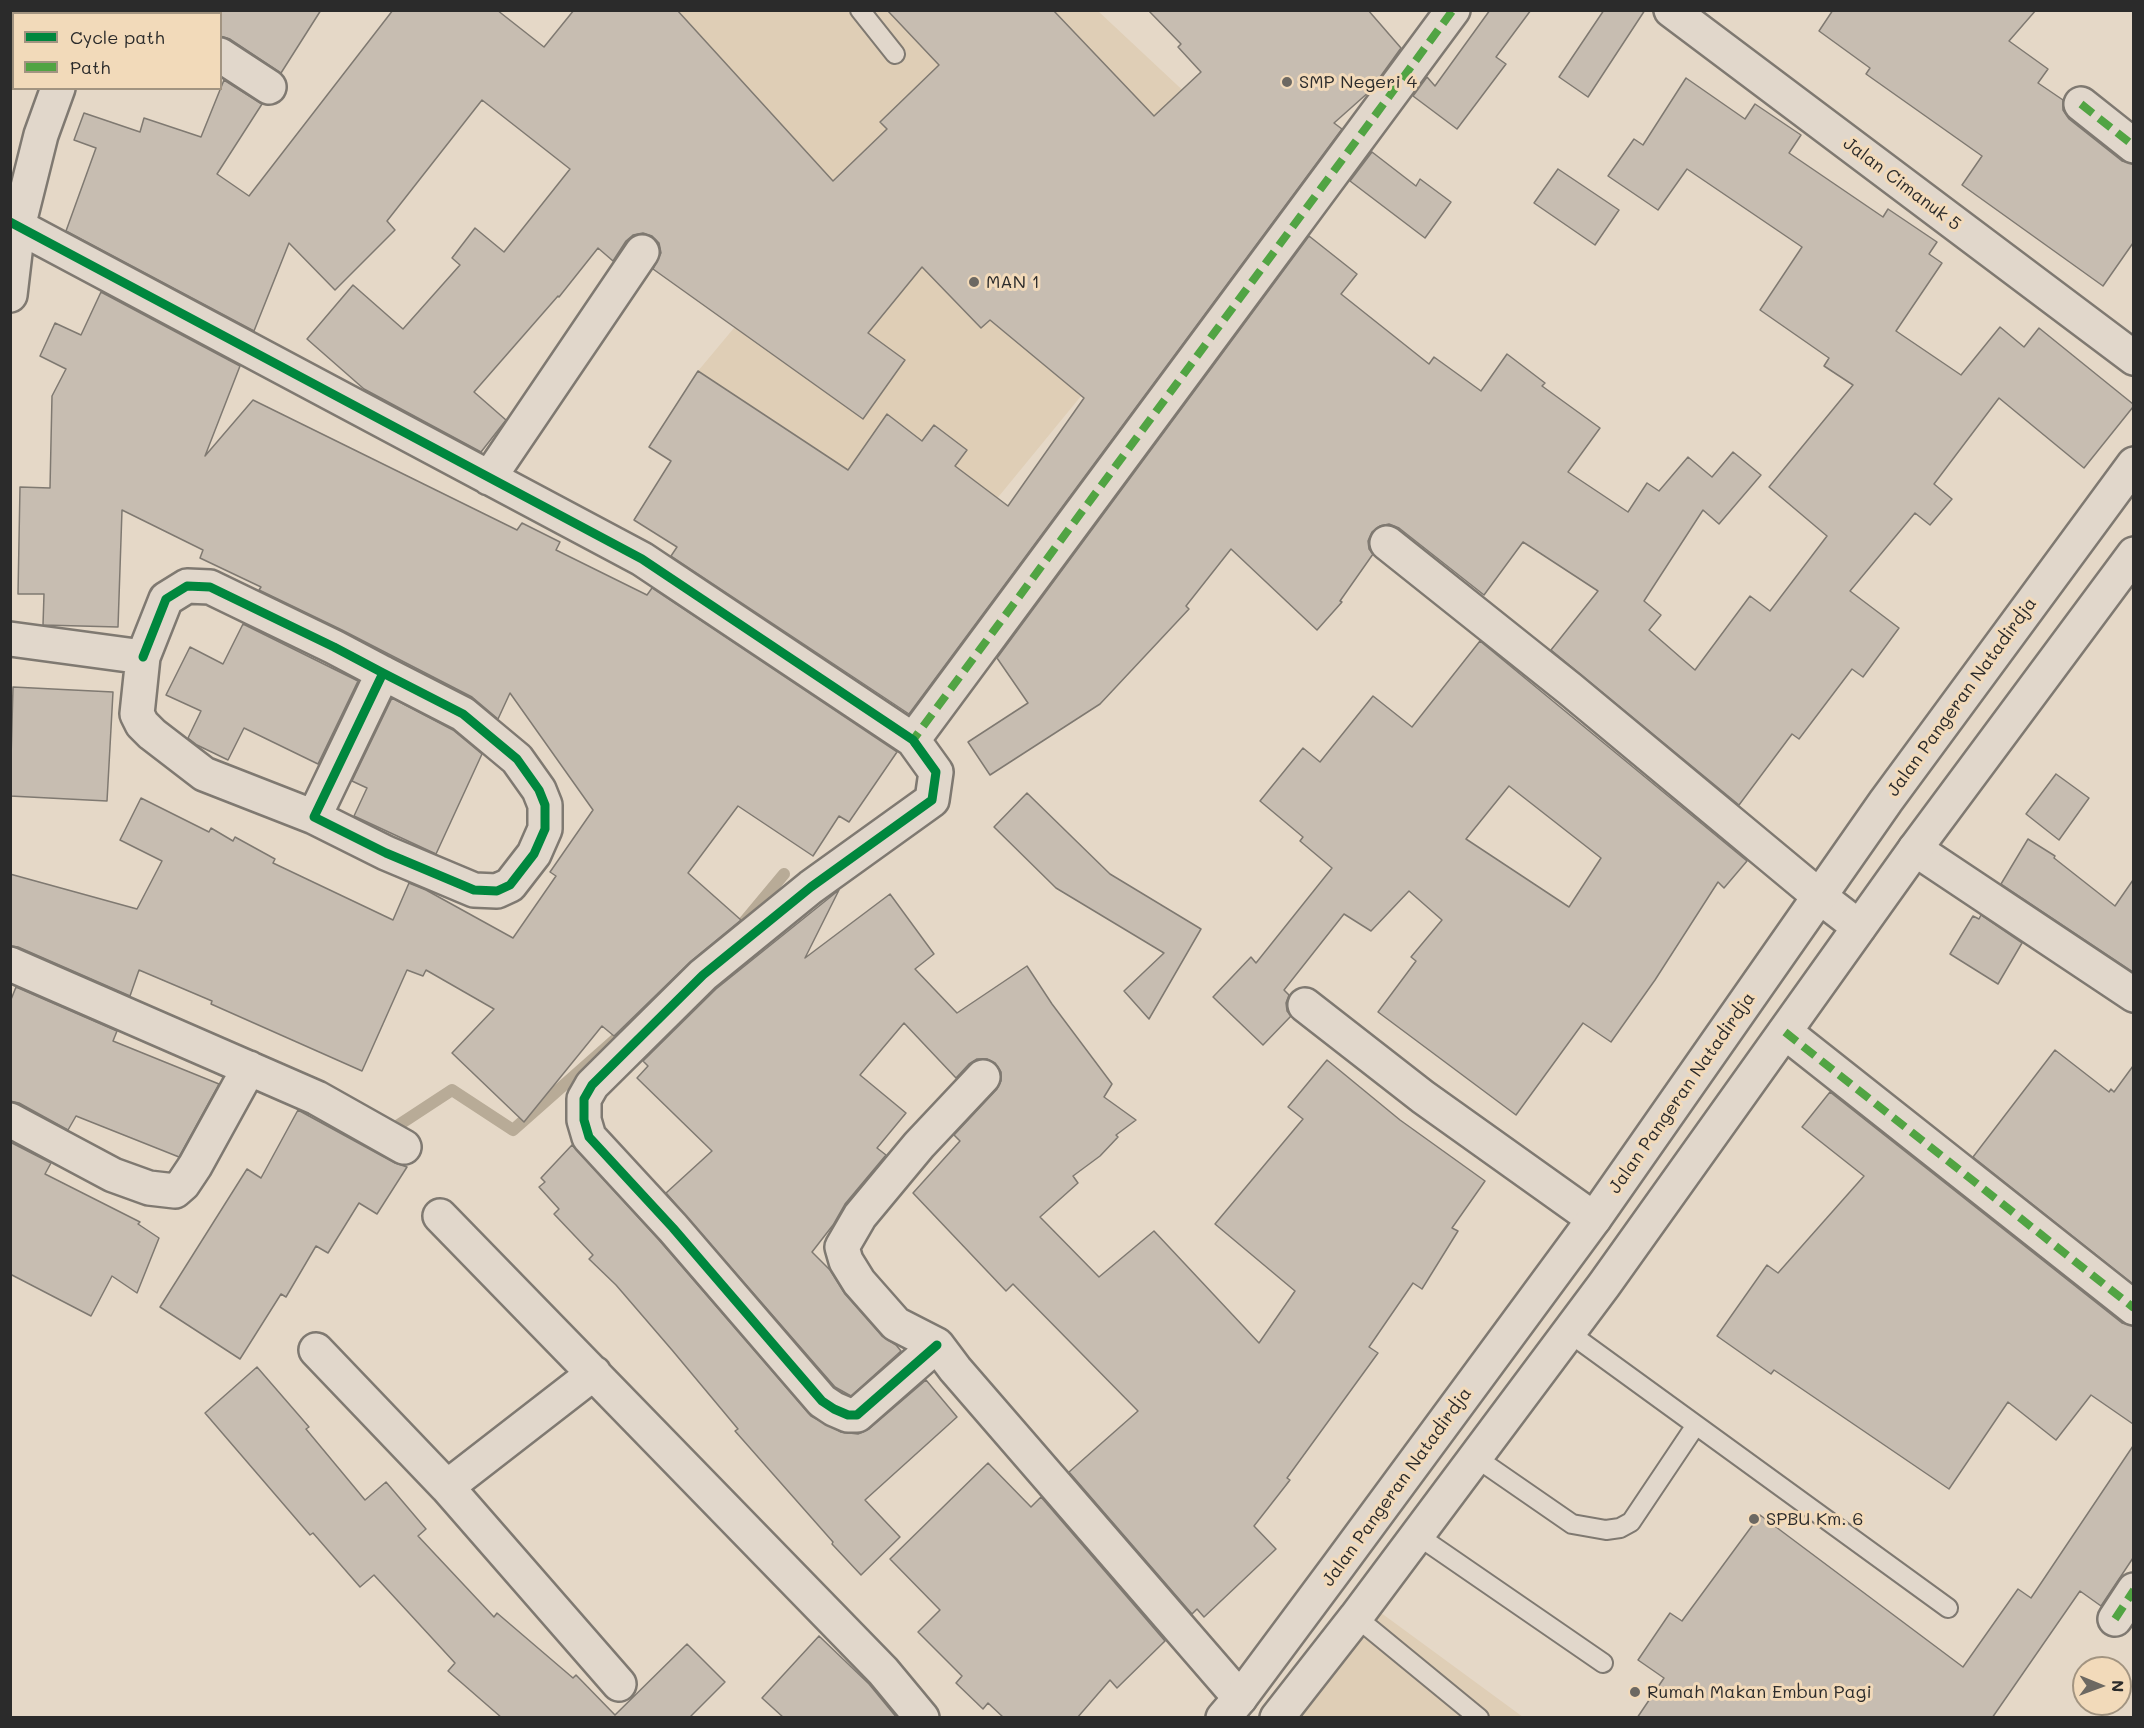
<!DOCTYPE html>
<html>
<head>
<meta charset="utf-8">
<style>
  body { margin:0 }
  #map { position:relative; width:2144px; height:1728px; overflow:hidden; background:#e5d8c7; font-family:Mali,sans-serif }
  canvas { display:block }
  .frame { position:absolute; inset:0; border:12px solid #2b2b2b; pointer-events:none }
  .legend { position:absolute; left:12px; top:12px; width:210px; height:78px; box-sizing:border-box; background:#f2daba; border:2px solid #a29481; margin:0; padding:8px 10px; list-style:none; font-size:18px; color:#2b2b2b }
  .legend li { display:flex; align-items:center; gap:12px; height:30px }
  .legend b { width:30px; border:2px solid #a29481 }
  .north { position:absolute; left:2072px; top:1656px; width:60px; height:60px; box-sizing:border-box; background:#f2daba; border:2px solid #a29481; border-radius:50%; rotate:91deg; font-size:16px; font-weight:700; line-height:24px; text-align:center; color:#2b2b2b }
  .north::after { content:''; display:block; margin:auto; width:21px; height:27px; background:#6c6862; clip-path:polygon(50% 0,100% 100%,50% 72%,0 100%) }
</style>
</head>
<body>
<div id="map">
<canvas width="2144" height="1728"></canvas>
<div class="frame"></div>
<ul class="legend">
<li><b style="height:8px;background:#00873e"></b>Cycle path</li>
<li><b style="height:8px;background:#51a443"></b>Path</li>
</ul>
<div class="north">N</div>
</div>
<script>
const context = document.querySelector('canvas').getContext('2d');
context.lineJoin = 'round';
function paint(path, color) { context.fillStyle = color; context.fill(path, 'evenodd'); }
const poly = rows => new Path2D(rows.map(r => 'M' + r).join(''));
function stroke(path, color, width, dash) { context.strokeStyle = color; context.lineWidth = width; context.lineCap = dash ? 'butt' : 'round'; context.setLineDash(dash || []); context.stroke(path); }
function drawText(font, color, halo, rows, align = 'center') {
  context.font = font + ' Mali,sans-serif'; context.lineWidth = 6; context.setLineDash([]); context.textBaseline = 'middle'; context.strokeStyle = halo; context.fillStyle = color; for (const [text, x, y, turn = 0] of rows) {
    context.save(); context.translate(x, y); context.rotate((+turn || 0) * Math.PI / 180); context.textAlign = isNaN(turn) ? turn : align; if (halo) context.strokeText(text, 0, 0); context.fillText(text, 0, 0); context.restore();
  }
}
const built = poly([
  [669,11,1098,11,1270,172,1095,379,936,573,698,371,846,194],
  [1373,1607,1523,1717,1291,1718]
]);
const stream = poly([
  [739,928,784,874],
  [391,1130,452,1090,513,1130,617,1038]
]);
const building = poly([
  [220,10,321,10,281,73,230,39,220,36,220,10],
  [393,10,497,10,544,47,574,10,677,10,833,181,887,129,880,122,939,65,887,10,1053,10,1154,116,1201,72,1178,47,1181,44,1148,10,1368,10,1401,48,1370,91,1334,123,1342,129,909,714,671,556,677,547,634,520,671,461,649,447,698,371,848,470,887,414,922,441,934,425,967,450,955,466,1008,506,1084,398,990,320,981,328,922,267,868,333,905,360,863,419,653,269,661,253,659,243,652,236,643,233,633,235,626,241,613,261,598,248,559,297,558,296,474,392,506,420,481,452,364,389,307,339,353,285,403,329,460,265,452,258,475,228,504,252,570,169,482,100,387,221,395,230,335,290,289,243,254,331,66,231,96,148,74,140,84,113,140,132,144,118,201,137,224,80,262,104,217,174,249,196,393,10],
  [1490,10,1531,10,1496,57,1506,64,1457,129,1413,96,1427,77,1435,86,1490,10],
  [1604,10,1645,10,1588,97,1559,77,1604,10],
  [1833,10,2036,10,2009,41,2048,69,2038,83,2063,100,2063,110,2069,119,2122,161,2133,164,2133,243,2103,286,1962,185,1982,156,1866,74,1870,68,1819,31,1833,10],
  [1686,78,1745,119,1755,104,1801,135,1789,153,1883,217,1888,209,1937,242,1929,254,1942,263,1896,331,1961,375,2000,327,2024,347,2039,328,2133,404,2133,407,2084,468,1999,398,1934,484,1952,499,1930,525,1915,513,1850,591,1899,628,1863,677,1852,669,1799,739,1792,734,1739,805,1551,650,1598,591,1523,542,1484,595,1399,528,1389,524,1380,526,1372,532,1368,541,1369,549,1373,554,1340,601,1342,602,1317,630,1231,549,1186,606,1189,609,1100,704,990,775,968,742,1028,703,997,658,1309,236,1357,274,1341,294,1429,364,1434,357,1481,391,1507,354,1545,383,1542,386,1600,428,1568,472,1628,512,1647,483,1659,491,1688,457,1712,477,1733,452,1761,475,1719,524,1703,510,1644,601,1661,615,1649,630,1695,670,1750,596,1770,611,1827,536,1769,487,1853,385,1824,366,1829,358,1760,310,1802,247,1687,169,1658,210,1608,176,1634,139,1643,145,1686,78],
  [1372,152,1416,186,1420,179,1451,202,1425,238,1350,181,1372,152],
  [1558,169,1619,210,1595,245,1534,203,1558,169],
  [101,292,240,366,205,456,253,400,517,530,522,523,560,542,556,550,647,595,652,588,897,752,849,822,839,816,813,856,738,806,688,873,741,920,690,962,614,1036,602,1026,524,1122,452,1053,494,1009,426,970,423,976,407,970,362,1071,211,1004,212,1001,139,970,130,996,18,947,10,946,10,874,137,909,162,861,120,840,141,798,209,832,211,828,233,841,235,837,275,859,273,863,393,920,409,883,426,890,513,938,556,876,550,872,593,810,510,693,498,719,472,697,342,630,259,590,261,587,200,558,203,550,122,510,118,627,43,625,44,594,18,594,20,487,50,488,52,396,66,369,40,356,55,323,81,335,101,292],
  [243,624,358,681,318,764,244,728,228,760,197,745,188,738,201,711,166,695,190,647,223,664,243,624],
  [1480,641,1747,861,1724,888,1718,882,1655,980,1611,1042,1583,1023,1516,1115,1378,1012,1416,961,1411,957,1442,920,1409,891,1371,931,1344,914,1284,990,1289,995,1286,1003,1287,1011,1291,1016,1263,1045,1213,997,1251,957,1256,963,1332,868,1300,841,1303,837,1260,801,1303,748,1320,762,1373,696,1412,727,1480,641],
  [1509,786,1601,858,1569,907,1466,839,1509,786],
  [13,687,113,692,107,801,10,796,13,687],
  [392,698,453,730,482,754,436,854,354,816,367,788,352,781,392,698],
  [2056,774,2089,798,2059,840,2026,814,2056,774],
  [1027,793,1110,874,1201,929,1149,1019,1124,991,1164,953,1056,888,994,827,1027,793],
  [2028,839,2055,856,2054,858,2115,906,2133,880,2133,972,2001,884,2028,839],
  [839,890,805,958,890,894,934,954,915,969,957,1013,1027,966,1052,1004,1112,1084,1104,1097,1136,1120,1116,1135,1118,1137,1100,1156,1073,1176,1078,1183,1040,1217,1099,1277,1154,1231,1259,1343,1295,1291,1215,1224,1303,1119,1288,1107,1327,1060,1400,1120,1485,1181,1452,1228,1458,1231,1422,1289,1413,1283,1369,1347,1378,1353,1287,1478,1290,1480,1254,1526,1276,1549,1204,1617,1197,1609,1192,1614,1069,1472,1138,1411,1013,1284,1006,1291,913,1193,960,1141,954,1135,997,1089,1001,1081,1001,1072,995,1063,987,1059,977,1059,969,1064,956,1078,904,1023,860,1075,906,1113,877,1148,886,1155,845,1204,833,1225,812,1252,830,1270,845,1294,882,1336,896,1345,901,1351,851,1396,835,1387,666,1193,712,1151,637,1078,648,1066,643,1061,716,989,839,890],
  [1981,915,2022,943,1998,984,1950,954,1973,916,1979,919,1981,915],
  [16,987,117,1031,113,1041,219,1084,179,1157,76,1116,68,1130,19,1103,10,1101,10,1002,16,987],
  [2055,1050,2109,1092,2111,1089,2114,1092,2133,1066,2133,1284,1973,1157,2055,1050],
  [1830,1092,2122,1323,2133,1326,2133,1424,2091,1395,2056,1440,2008,1402,1949,1489,1774,1370,1771,1374,1717,1336,1767,1265,1778,1273,1864,1176,1802,1127,1830,1092],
  [298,1110,395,1163,407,1167,377,1214,359,1203,328,1253,316,1246,286,1297,281,1294,240,1359,160,1307,247,1169,261,1178,298,1110],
  [10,1142,51,1163,45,1174,140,1222,138,1224,159,1238,137,1293,112,1276,91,1316,10,1274,10,1142],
  [572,1145,659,1240,811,1416,841,1432,858,1434,869,1429,926,1380,957,1417,865,1500,900,1537,861,1575,832,1544,833,1542,735,1431,738,1429,672,1350,616,1285,589,1259,593,1255,554,1214,559,1209,539,1187,545,1182,541,1178,572,1145],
  [257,1367,309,1427,306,1429,365,1500,386,1482,426,1529,418,1536,494,1617,497,1613,573,1678,576,1675,615,1715,687,1644,725,1682,689,1718,502,1718,448,1671,455,1663,374,1575,360,1587,313,1533,310,1535,205,1413,257,1367],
  [2133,1446,2133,1558,2101,1606,2080,1591,1992,1718,1637,1718,1664,1678,1638,1660,1670,1613,1682,1621,1760,1515,1963,1667,2018,1589,2031,1598,2133,1446],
  [988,1463,1031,1507,1041,1497,1165,1641,1117,1688,1110,1680,1077,1718,1004,1718,988,1703,983,1709,956,1683,962,1676,918,1632,940,1610,890,1559,988,1463],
  [819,1636,869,1684,897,1718,784,1718,762,1698,819,1636]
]);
const lane = poly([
  [860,10,895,54],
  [1568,1332,1948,1608],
  [1475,1457,1572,1524,1606,1530,1620,1528,1631,1522,1696,1425],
  [1417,1535,1603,1663],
  [1356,1617,1479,1718]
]);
const street = poly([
  [154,10,158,14],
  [1671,10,2134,358],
  [91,14,93,10],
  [220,55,269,87],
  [2081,104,2134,146],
  [10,222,642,559,913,740,936,772,932,800,811,887,703,975,592,1085,584,1099,584,1120,589,1137,673,1228,822,1401,834,1409,848,1415,857,1415,937,1345],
  [10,295,18,227,41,135,58,88],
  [489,478,642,252],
  [1387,543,1570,689,1819,896,1859,927],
  [10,639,143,657,137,714,142,724,152,734,204,774,314,817],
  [143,657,166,599,187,586,210,587,334,647,383,673,463,714,517,759,539,790,545,805,545,829,534,854,510,885,497,891,474,890,386,853,314,817,383,673],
  [913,740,1453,10],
  [1915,849,2134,995],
  [10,964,317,1098,404,1147],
  [1305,1005,1423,1097,1594,1219],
  [1785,1032,2134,1308],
  [983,1077,919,1145,860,1216,842,1247,846,1261,859,1282,896,1324,937,1345,955,1369,1240,1698],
  [10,1120,113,1175,149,1188,175,1191,183,1184,195,1166,249,1068],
  [440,1216,883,1671,922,1718],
  [316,1350,447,1487,619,1684],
  [447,1487,594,1373],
  [2115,1619,2134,1590]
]);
const primary = poly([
  [1223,1718,1240,1698,1336,1569,1594,1219,1886,801,2134,464],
  [1277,1718,1356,1617,1604,1285,1915,849,2134,554]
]);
const quiet = poly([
  [2081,104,2134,146],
  [916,745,913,740,1453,10],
  [1785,1032,2134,1308],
  [2115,1619,2134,1590]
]);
const cycleway = poly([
  [10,222,642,559,913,740,936,772,932,800,811,887,703,975,592,1085,584,1099,584,1120,589,1137,673,1228,822,1401,834,1409,848,1415,857,1415,937,1345],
  [143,657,166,599,187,586,210,587,334,647,383,673,463,714,517,759,539,790,545,805,545,829,534,854,510,885,497,891,474,890,386,853,314,817,383,673]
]);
const markers = [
  [1287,82,6,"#6c6862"],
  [974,282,6,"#6c6862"],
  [1754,1519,6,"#6c6862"],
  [1635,1692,6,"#6c6862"]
];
const poiNames = [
  ["SMP Negeri 4",1299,82],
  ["MAN 1",986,282],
  ["SPBU Km. 6",1766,1519],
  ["Rumah Makan Embun Pagi",1647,1692]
];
const streetNames = [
  ["Jalan Cimanuk 5",1902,184,37],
  ["Jalan Pangeran Natadirdja",1962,697,-54],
  ["Jalan Pangeran Natadirdja",1682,1093,-55],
  ["Jalan Pangeran Natadirdja",1397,1487,-54]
];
paint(built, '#dfceb6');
stroke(stream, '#b8ab97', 12);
paint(building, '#c7bdb1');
stroke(building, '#7f7971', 1.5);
stroke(lane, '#7f7971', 22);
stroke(street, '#7f7971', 38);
stroke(primary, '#7f7971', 38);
stroke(lane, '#e1d7cb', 18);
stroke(street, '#e1d7cb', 33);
stroke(primary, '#e1d7cb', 33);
stroke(quiet, '#51a443', 8, [15, 8]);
stroke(cycleway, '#00873e', 9);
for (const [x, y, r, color] of markers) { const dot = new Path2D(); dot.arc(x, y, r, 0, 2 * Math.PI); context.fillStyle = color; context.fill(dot); stroke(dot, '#f2daba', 2); }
drawText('18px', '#2b2b2b', '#f2daba', poiNames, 'left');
drawText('18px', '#2b2b2b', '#f2daba', streetNames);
</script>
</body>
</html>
